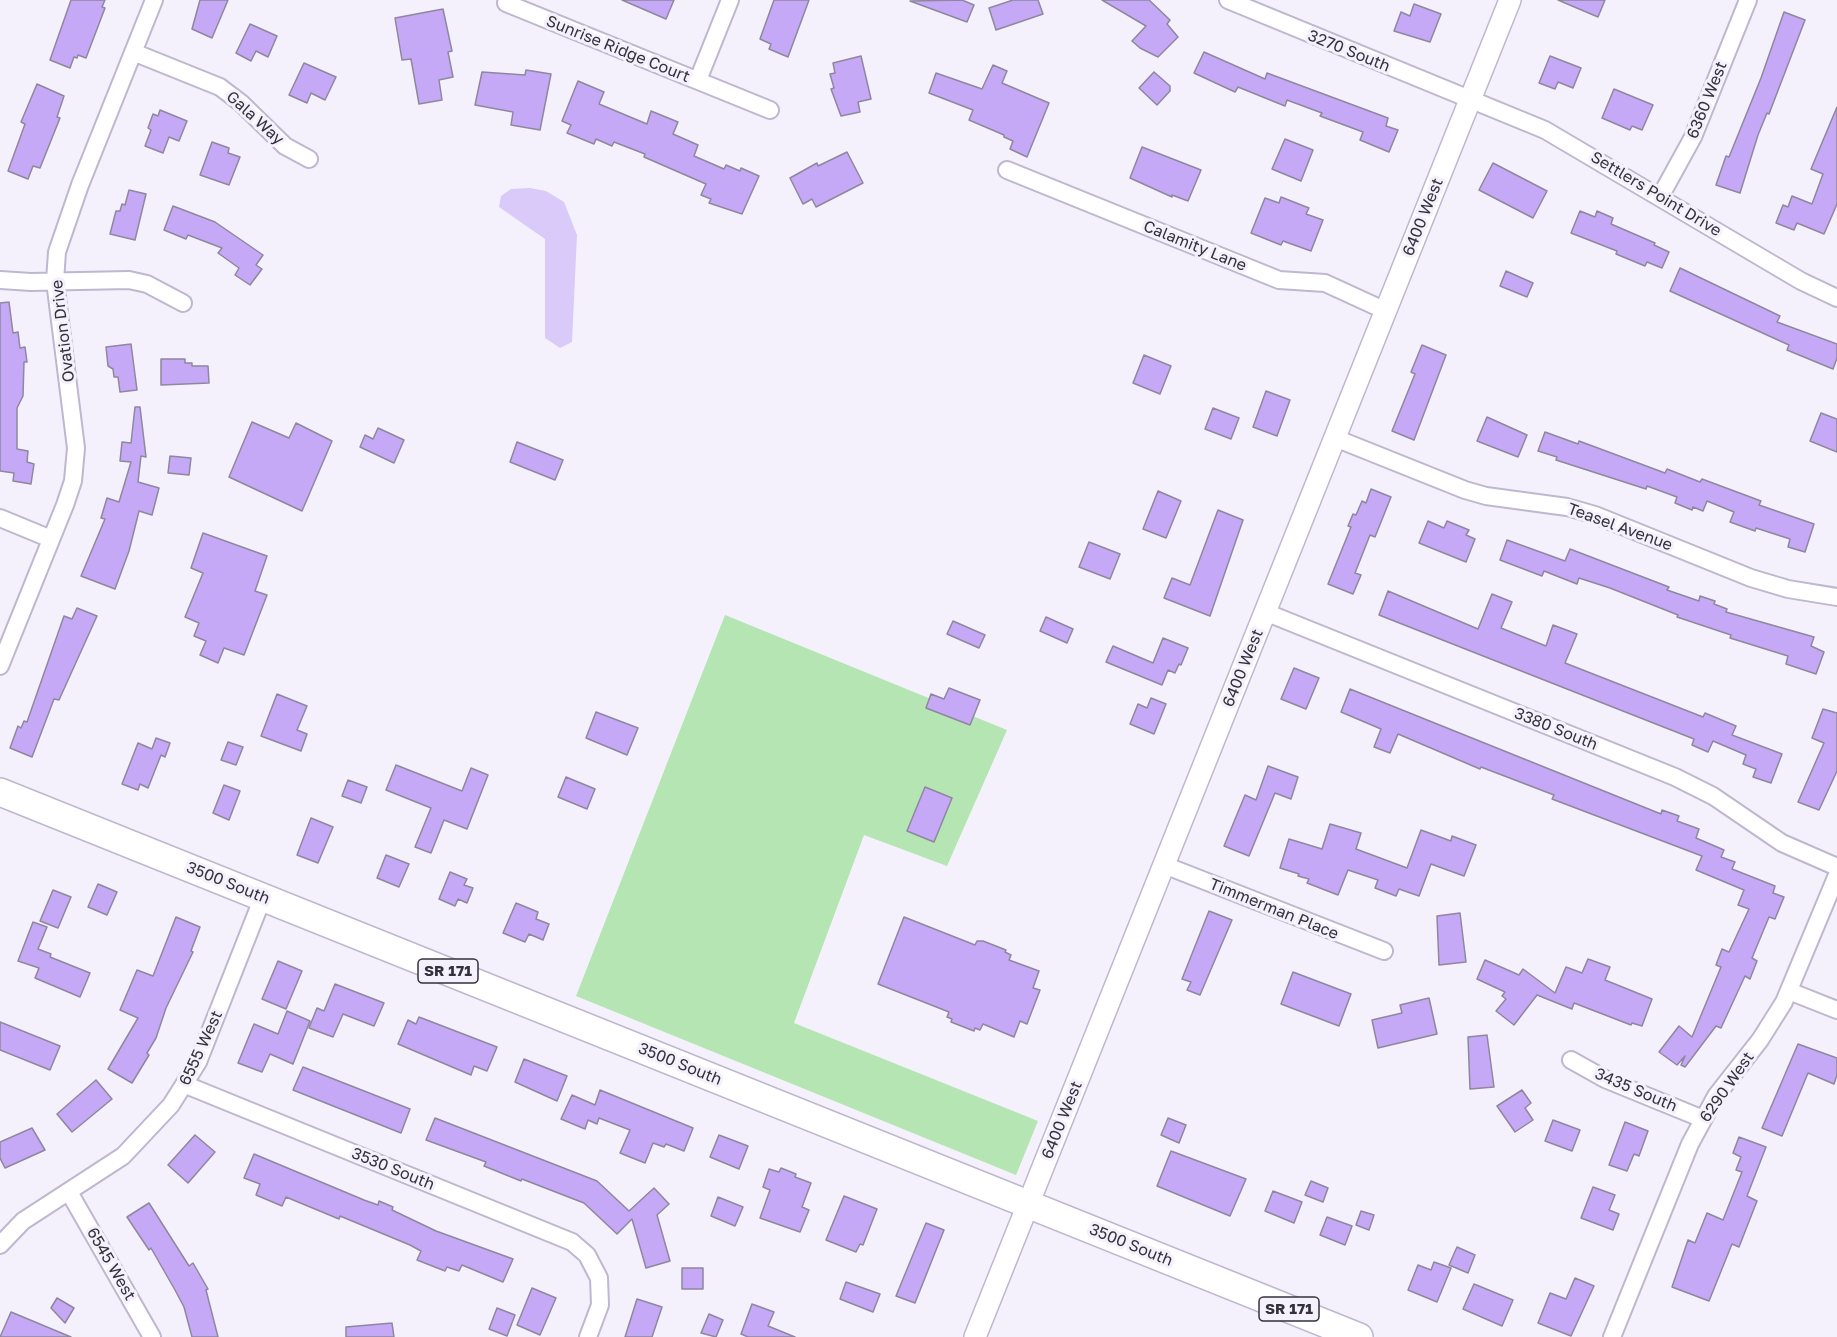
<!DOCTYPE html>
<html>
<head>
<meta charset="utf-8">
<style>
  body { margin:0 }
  canvas { display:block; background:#f4f1fc }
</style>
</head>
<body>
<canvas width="1837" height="1337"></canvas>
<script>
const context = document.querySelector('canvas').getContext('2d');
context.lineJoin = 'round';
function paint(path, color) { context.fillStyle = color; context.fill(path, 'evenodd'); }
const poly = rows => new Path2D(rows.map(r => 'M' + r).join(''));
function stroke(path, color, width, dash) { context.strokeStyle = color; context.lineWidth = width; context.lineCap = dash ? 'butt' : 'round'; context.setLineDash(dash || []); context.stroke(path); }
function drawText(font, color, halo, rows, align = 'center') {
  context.font = font + ' "Golos Text",sans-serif'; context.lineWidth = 6; context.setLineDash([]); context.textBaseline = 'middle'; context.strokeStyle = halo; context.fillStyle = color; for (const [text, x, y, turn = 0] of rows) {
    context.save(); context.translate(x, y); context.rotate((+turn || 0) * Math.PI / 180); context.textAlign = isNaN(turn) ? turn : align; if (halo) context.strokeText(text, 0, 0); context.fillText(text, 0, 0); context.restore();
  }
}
const green = poly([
  [725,615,1007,730,947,866,864,835,794,1023,1038,1121,1016,1175,576,996]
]);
const water = poly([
  [530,188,546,191,564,202,577,235,572,342,560,348,545,338,545,239,499,207,501,196,511,189]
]);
const building = poly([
  [71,0,105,0,102,7,105,8,86,58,78,55,77,58,74,57,70,68,50,60,71,0],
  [200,0,228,0,212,38,192,29,200,0],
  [622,0,674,0,666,19,622,0],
  [774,0,809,0,788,57,769,49,771,44,760,39,774,0],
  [962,0,974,5,967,22,910,1,962,0],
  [1013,0,1038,0,1043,14,996,30,989,8,1013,0],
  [1102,0,1149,0,1170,20,1167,24,1178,37,1158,57,1140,48,1132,41,1146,26,1102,0],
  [1558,0,1605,0,1598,17,1558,0],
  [1414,4,1441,14,1430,42,1394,31,1401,12,1410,16,1414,4],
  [443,9,452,51,448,52,453,77,439,80,442,100,419,104,411,59,402,60,395,18,443,9],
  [1784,12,1805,20,1769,114,1767,113,1758,135,1740,193,1716,185,1726,156,1729,157,1761,78,1784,12],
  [250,24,277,36,268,57,256,51,251,61,236,53,250,24],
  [1204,52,1265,79,1267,73,1388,118,1386,126,1398,130,1389,152,1360,140,1363,132,1320,116,1322,113,1287,100,1285,106,1238,87,1235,92,1194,73,1204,52],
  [861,56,871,99,858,102,860,112,841,116,831,89,834,88,830,74,835,73,833,63,861,56],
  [1550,56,1581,68,1573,88,1558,82,1555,89,1539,83,1550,56],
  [304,63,336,77,325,100,311,93,307,103,289,95,304,63],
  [993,65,1007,71,1002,83,1049,103,1027,157,1010,149,1013,141,1004,137,1004,135,969,120,973,110,929,93,936,73,982,89,993,65],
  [526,70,551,74,540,130,511,125,513,112,475,105,482,72,525,75,526,70],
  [1154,72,1170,86,1170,91,1157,105,1139,88,1154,72],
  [578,81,604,92,599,104,647,124,651,111,678,122,673,134,698,145,694,156,724,169,726,165,740,171,741,168,759,176,742,214,709,203,711,199,701,195,706,184,644,157,645,154,614,142,612,146,596,139,594,144,567,133,571,125,562,121,578,81],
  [37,84,64,96,57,117,60,118,40,168,33,166,28,179,8,171,25,124,21,122,37,84],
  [1614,89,1653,105,1642,130,1632,126,1630,130,1602,118,1614,89],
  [1837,107,1837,204,1824,234,1797,223,1794,230,1776,223,1783,205,1788,207,1792,196,1812,204,1823,174,1811,169,1837,107],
  [160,110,187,121,179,141,169,137,163,153,145,146,151,130,148,128,153,114,158,116,160,110],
  [1285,139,1313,150,1301,181,1272,169,1285,139],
  [212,142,229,148,228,153,240,157,229,185,200,175,212,142],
  [1142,147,1201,170,1188,201,1172,195,1172,197,1130,178,1142,147],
  [847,152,863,183,816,207,812,199,803,204,790,178,817,163,818,166,847,152],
  [1493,163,1547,191,1533,218,1479,190,1493,163],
  [129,190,146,194,135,240,110,234,116,211,120,211,122,204,125,205,129,190],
  [1281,197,1309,208,1306,214,1323,220,1311,251,1283,241,1281,245,1251,233,1265,198,1279,203,1281,197],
  [173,206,215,222,263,255,256,265,262,269,250,285,235,275,239,268,218,253,222,248,188,235,186,239,164,230,173,206],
  [1580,211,1595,217,1597,211,1613,218,1611,224,1655,243,1654,245,1669,252,1662,268,1647,262,1645,266,1616,254,1617,251,1571,233,1580,211],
  [1680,268,1780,316,1777,322,1837,344,1837,358,1833,369,1787,350,1789,345,1670,291,1680,268],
  [1506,271,1533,283,1527,297,1500,286,1506,271],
  [9,302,13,333,18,332,20,348,25,347,27,362,24,362,23,396,17,408,17,449,28,451,27,462,34,464,31,484,13,481,14,473,0,471,0,303,9,302],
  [131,344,137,390,120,392,118,377,114,377,113,369,108,366,106,347,131,344],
  [1422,345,1446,355,1414,440,1392,431,1415,374,1411,372,1422,345],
  [1144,355,1171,366,1160,394,1133,383,1144,355],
  [161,359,185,359,185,363,192,363,192,366,208,366,209,383,161,385,161,359],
  [1266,391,1290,400,1277,436,1253,427,1266,391],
  [135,407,140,407,146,457,141,456,138,482,159,488,152,515,139,511,129,551,115,589,81,576,105,519,101,518,107,498,119,502,131,462,120,461,122,442,131,443,135,407],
  [1213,408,1239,418,1231,439,1205,429,1213,408],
  [1821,413,1837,419,1837,452,1810,441,1821,413],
  [1487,417,1527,435,1518,457,1477,441,1487,417],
  [252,422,289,438,296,423,332,441,302,511,229,477,252,422],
  [378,428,404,440,394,463,360,447,365,435,373,439,378,428],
  [1545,432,1578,444,1579,441,1665,473,1667,469,1700,482,1702,479,1761,501,1759,505,1814,524,1805,552,1788,547,1790,539,1756,528,1755,531,1730,522,1734,512,1707,501,1703,511,1693,507,1692,510,1675,503,1677,497,1647,486,1646,489,1556,460,1557,457,1538,451,1545,432],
  [517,442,563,460,555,480,510,462,517,442],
  [170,456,191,458,189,475,168,473,170,456],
  [1371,489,1391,497,1375,537,1370,535,1355,573,1361,575,1353,594,1328,584,1351,527,1348,526,1353,514,1356,515,1362,501,1366,503,1371,489],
  [1158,491,1181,501,1166,538,1143,529,1158,491],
  [1218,510,1243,520,1210,616,1164,598,1172,578,1190,585,1218,510],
  [1428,521,1444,528,1447,521,1469,530,1466,535,1475,539,1466,562,1419,543,1428,521],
  [203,533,267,556,255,591,267,595,244,655,224,648,218,663,200,655,206,641,194,636,199,623,185,617,203,573,191,568,203,533],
  [1507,540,1565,561,1570,549,1669,587,1667,590,1699,601,1700,596,1715,601,1714,604,1727,609,1726,612,1814,637,1811,646,1824,652,1816,674,1786,664,1788,656,1730,638,1731,635,1677,617,1678,615,1610,588,1579,578,1577,584,1544,571,1542,576,1500,560,1507,540],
  [1089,542,1120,554,1110,579,1079,567,1089,542],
  [1388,591,1478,629,1492,594,1512,602,1501,628,1546,646,1553,625,1577,634,1565,663,1703,717,1705,713,1736,726,1732,735,1782,754,1771,783,1753,777,1756,769,1743,764,1746,755,1713,741,1708,752,1692,745,1694,739,1379,615,1388,591],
  [77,608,97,616,59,700,54,699,32,757,10,748,18,726,21,728,24,721,27,722,64,616,72,619,77,608],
  [1046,617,1073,629,1067,643,1040,631,1046,617],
  [953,621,985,635,979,648,947,634,953,621],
  [1163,638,1188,648,1181,665,1179,664,1175,673,1168,670,1162,685,1106,662,1113,646,1153,663,1163,638],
  [1294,668,1319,678,1306,709,1281,699,1294,668],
  [949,688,980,700,970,725,926,708,931,694,944,699,949,688],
  [1350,689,1661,814,1662,810,1679,816,1677,821,1699,829,1696,838,1724,850,1721,857,1735,862,1732,869,1775,886,1773,893,1784,897,1775,919,1769,917,1752,958,1757,961,1750,979,1745,976,1721,1028,1716,1026,1685,1067,1681,1065,1685,1056,1677,1065,1659,1052,1679,1026,1692,1037,1721,967,1716,965,1722,949,1729,952,1749,909,1738,905,1744,890,1696,870,1702,856,1552,799,1554,795,1481,767,1480,769,1398,734,1390,753,1374,747,1381,729,1341,712,1350,689],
  [277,694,307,706,297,730,307,734,301,751,261,736,277,694],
  [1151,698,1166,704,1154,734,1130,724,1138,704,1147,708,1151,698],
  [1823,709,1837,713,1837,771,1819,810,1798,802,1824,743,1812,738,1823,709],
  [596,712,638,728,627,755,586,738,596,712],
  [156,738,170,743,165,757,161,755,148,788,140,784,138,790,122,784,138,743,152,749,156,738],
  [228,742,243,747,236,765,221,760,228,742],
  [396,765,462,791,471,768,488,775,467,829,444,820,431,853,415,847,431,808,386,790,396,765],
  [1268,766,1298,777,1291,799,1275,793,1249,856,1224,846,1245,795,1256,800,1268,766],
  [566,777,595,789,587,809,558,797,566,777],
  [348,780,367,787,361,803,342,796,348,780],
  [224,785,240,791,229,820,213,813,224,785],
  [925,787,952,798,934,842,907,831,925,787],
  [311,818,333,827,318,863,297,855,311,818],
  [1330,824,1361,833,1356,849,1407,868,1421,830,1451,841,1452,836,1476,845,1464,876,1431,864,1419,896,1399,889,1396,896,1375,888,1378,880,1348,870,1338,895,1307,883,1309,879,1298,876,1299,874,1280,868,1289,839,1322,849,1330,824],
  [386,855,409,864,399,887,377,878,386,855],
  [450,872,467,879,464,885,473,888,467,903,458,899,455,906,439,899,450,872],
  [98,884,117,892,107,915,88,907,98,884],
  [53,890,71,897,58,928,40,921,53,890],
  [516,903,538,912,536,919,549,924,543,940,529,934,525,942,503,933,516,903],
  [1209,911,1232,920,1200,995,1187,990,1191,982,1182,979,1209,911],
  [1460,913,1466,962,1439,965,1437,916,1460,913],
  [176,917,200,927,191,951,193,952,166,1008,156,1038,147,1053,149,1055,132,1083,108,1069,138,1018,120,1010,137,970,153,976,176,917],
  [904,917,975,945,977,941,983,941,1006,950,1005,952,1011,955,1009,960,1039,971,1033,988,1040,990,1027,1024,1020,1021,1014,1037,983,1024,980,1030,975,1028,974,1031,951,1022,952,1019,947,1017,949,1012,878,984,904,917],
  [33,922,47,927,38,949,51,954,50,957,90,973,80,997,35,978,39,968,18,961,33,922],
  [1588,959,1610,967,1605,980,1652,999,1642,1026,1632,1023,1631,1025,1574,1003,1572,1009,1537,995,1514,1025,1496,1011,1506,999,1502,996,1505,992,1477,979,1485,960,1519,975,1523,969,1555,993,1566,967,1582,973,1588,959],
  [278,961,302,971,286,1009,262,999,278,961],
  [1293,972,1351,994,1339,1026,1281,1004,1293,972],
  [335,984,384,1003,374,1026,343,1014,333,1037,309,1028,317,1008,324,1011,335,984],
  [1429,998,1437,1034,1378,1048,1372,1020,1402,1013,1400,1005,1429,998],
  [287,1011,310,1021,293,1064,270,1054,262,1072,238,1063,254,1024,278,1034,287,1011],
  [419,1017,497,1047,487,1071,474,1066,471,1075,398,1044,408,1020,416,1024,419,1017],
  [0,1022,60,1046,50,1070,0,1050,0,1022],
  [1487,1035,1494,1087,1470,1089,1468,1037,1487,1035],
  [1798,1044,1837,1058,1837,1075,1834,1084,1808,1073,1782,1136,1762,1128,1798,1044],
  [524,1059,567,1076,557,1101,515,1082,524,1059],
  [303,1067,410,1109,401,1133,293,1090,303,1067],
  [96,1080,112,1099,72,1132,57,1114,96,1080],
  [600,1090,693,1128,684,1151,666,1144,664,1147,653,1143,645,1163,620,1153,630,1130,599,1118,597,1124,588,1120,585,1129,561,1119,572,1095,595,1105,600,1090],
  [1522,1090,1531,1103,1525,1108,1533,1120,1515,1132,1497,1106,1522,1090],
  [435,1118,597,1181,629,1211,654,1188,669,1204,657,1215,670,1261,646,1268,632,1219,617,1234,584,1203,522,1179,521,1181,484,1166,486,1162,426,1140,435,1118],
  [1168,1118,1186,1125,1179,1143,1161,1135,1168,1118],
  [1553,1120,1580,1130,1572,1151,1545,1141,1553,1120],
  [1625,1122,1648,1131,1639,1156,1634,1154,1627,1171,1609,1165,1625,1122],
  [32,1128,45,1150,5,1168,0,1158,0,1142,32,1128],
  [195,1135,215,1152,188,1183,168,1165,195,1135],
  [719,1135,748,1146,739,1169,710,1157,719,1135],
  [1739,1137,1766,1147,1747,1196,1757,1201,1739,1247,1732,1244,1709,1301,1672,1287,1688,1240,1695,1243,1707,1213,1723,1220,1742,1172,1736,1170,1741,1157,1733,1153,1739,1137],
  [1171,1151,1246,1179,1230,1216,1157,1186,1171,1151],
  [254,1154,364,1200,378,1205,379,1201,393,1207,392,1210,436,1231,513,1259,503,1282,462,1265,459,1271,447,1267,445,1271,417,1260,421,1251,410,1245,340,1216,339,1219,286,1197,282,1206,256,1195,260,1184,244,1178,254,1154],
  [781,1168,796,1174,795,1177,811,1183,802,1207,809,1210,800,1232,760,1218,770,1190,763,1187,769,1169,779,1172,781,1168],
  [1311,1181,1328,1188,1323,1202,1305,1195,1311,1181],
  [1593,1187,1615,1195,1609,1210,1619,1214,1613,1230,1581,1218,1593,1187],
  [1273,1191,1302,1202,1294,1223,1265,1211,1273,1191],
  [844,1196,877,1209,863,1245,860,1244,856,1252,826,1240,844,1196],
  [718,1197,743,1207,735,1226,711,1216,718,1197],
  [149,1203,189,1266,193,1263,208,1289,206,1290,218,1337,192,1337,184,1307,175,1290,151,1248,149,1250,127,1217,149,1203],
  [1361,1211,1374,1215,1369,1230,1356,1225,1361,1211],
  [1327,1217,1352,1226,1345,1245,1320,1235,1327,1217],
  [926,1223,944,1230,915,1303,896,1296,926,1223],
  [1457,1247,1475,1255,1468,1273,1449,1265,1457,1247],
  [1434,1262,1451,1268,1437,1302,1408,1290,1418,1265,1431,1270,1434,1262],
  [682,1268,703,1268,703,1289,682,1289,682,1268],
  [1575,1278,1594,1286,1571,1336,1538,1323,1550,1293,1566,1299,1575,1278],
  [846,1282,880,1294,873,1312,840,1299,846,1282],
  [1474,1284,1513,1300,1502,1326,1463,1309,1474,1284],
  [532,1288,556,1298,540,1335,517,1325,532,1288],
  [57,1298,74,1308,65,1323,51,1308,57,1298],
  [637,1299,662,1307,652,1337,625,1337,637,1299],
  [752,1304,774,1312,768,1326,795,1337,748,1337,741,1334,752,1304],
  [497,1308,515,1315,507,1336,489,1329,497,1308],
  [11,1312,71,1337,0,1337,11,1312],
  [709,1314,723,1320,716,1337,701,1333,709,1314],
  [392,1323,394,1337,346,1337,346,1327,392,1323]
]);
const minor = poly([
  [1228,0,1545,130,1801,281,1837,298],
  [506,3,770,110],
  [133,52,220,87,241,103,285,146,309,159],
  [698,80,730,0],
  [1007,170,1279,280,1325,283,1386,311],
  [1660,197,1693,137,1748,0],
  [0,280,31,282,129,280,147,284,183,303],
  [1335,438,1465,490,1486,496,1567,507,1595,515,1751,578,1788,589,1837,597],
  [0,518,51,539],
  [1265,612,1675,777,1713,796,1782,843,1837,867],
  [0,666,65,505,73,481,76,448,55,281,57,252,80,185,154,0],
  [1164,865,1384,951],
  [1789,991,1837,1010],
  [1571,1060,1605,1079,1703,1119],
  [186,1085,572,1242,587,1255,599,1278,600,1305,588,1337],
  [69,1192,152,1337],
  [0,1245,23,1221,123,1156,171,1105,198,1062,263,897],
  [1612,1337,1690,1144,1716,1096,1760,1040,1784,1002,1837,875]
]);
const tertiary = poly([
  [975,1337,1510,0]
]);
const primary = poly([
  [0,792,1359,1337]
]);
const shields = [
  [448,971,60],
  [1289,1309,60]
];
const shieldNames = [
  ["SR 171",448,971],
  ["SR 171",1289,1309]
];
const streetNames = [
  ["Sunrise Ridge Court",618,49,22],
  ["3270 South",1349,51,22],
  ["6360 West",1707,100,-68],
  ["Gala Way",255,118,42],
  ["Settlers Point Drive",1656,194,31],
  ["6400 West",1423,217,-68],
  ["Calamity Lane",1195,246,22],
  ["Ovation Drive",63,331,-97],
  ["Teasel Avenue",1620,527,20],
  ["6400 West",1243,668,-68],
  ["3380 South",1556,729,22],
  ["3500 South",228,883,22],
  ["Timmerman Place",1274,909,22],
  ["6555 West",201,1048,-65],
  ["3500 South",680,1064,22],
  ["6290 West",1727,1087,-55],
  ["3435 South",1636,1090,23],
  ["6400 West",1062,1120,-68],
  ["3530 South",393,1169,22],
  ["3500 South",1131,1245,22],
  ["6545 West",111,1264,60]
];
paint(green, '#b5e5b2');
paint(water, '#dacaf9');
paint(building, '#c5a9f6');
stroke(building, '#8e879e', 1.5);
stroke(minor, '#bfb7d0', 20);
stroke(tertiary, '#bfb7d0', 24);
stroke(primary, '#bfb7d0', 30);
stroke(minor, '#fff', 16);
stroke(tertiary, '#fff', 21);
stroke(primary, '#fff', 27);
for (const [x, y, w] of shields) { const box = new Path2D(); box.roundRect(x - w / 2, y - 12, w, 24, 4.5); context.fillStyle = '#f4f1fc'; context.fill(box); stroke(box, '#34313b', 1.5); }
drawText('bold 15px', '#34313b', null, shieldNames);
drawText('16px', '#34313b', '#f4f1fc', streetNames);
</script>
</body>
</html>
